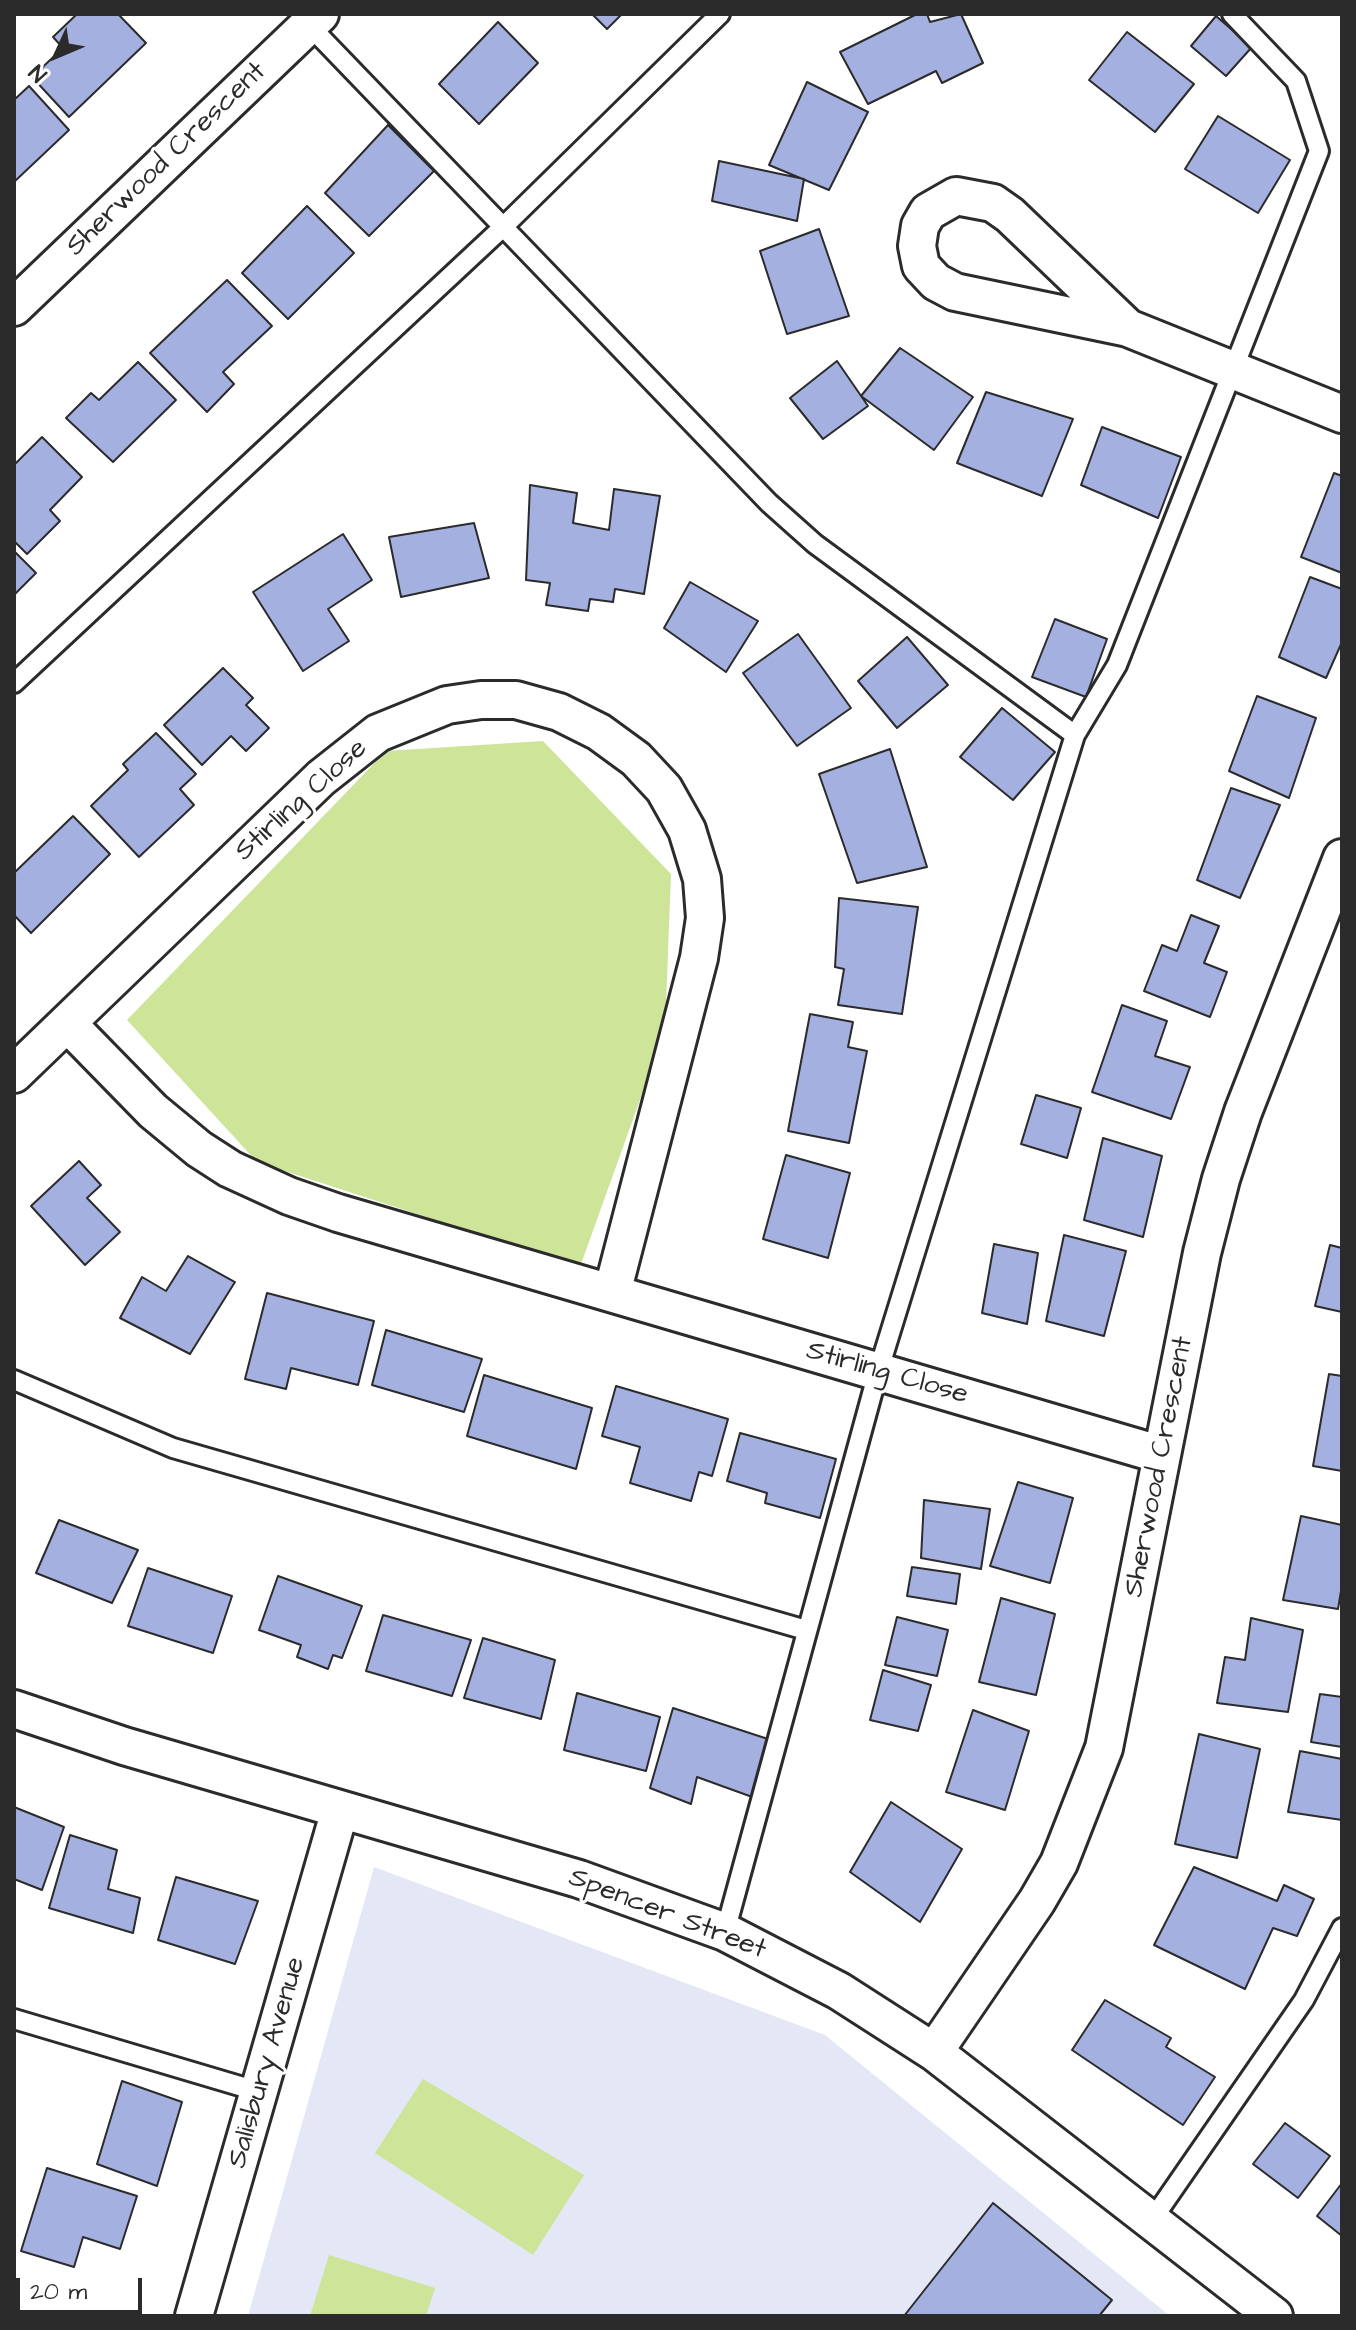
<!DOCTYPE html>
<html>
<head>
<meta charset="utf-8">
<style>
  body { margin:0 }
  #map { position:relative; width:1356px; height:2330px; overflow:hidden; background:#fff; font-family:"Architects Daughter",sans-serif }
  canvas { display:block }
  .frame { position:absolute; inset:0; border:16px solid #2b2b2b; pointer-events:none }
  .north { position:absolute; left:16px; top:16px; width:80px; height:80px; -webkit-text-stroke:6px #fff; paint-order:stroke; rotate:226deg; font-size:22px; font-weight:700; line-height:32px; text-align:center; color:#2b2b2b }
  .north::after { content:''; display:block; margin:auto; width:28px; height:36px; background:#2b2b2b; clip-path:polygon(50% 0,100% 100%,50% 72%,0 100%) }
  .scale { position:absolute; left:16px; top:2278px; width:126px; height:36px; box-sizing:border-box; border:4px solid #2b2b2b; border-top:0; padding-left:10px; font-size:24px; line-height:28px; white-space:nowrap; color:#2b2b2b; -webkit-text-stroke:6px #fff; paint-order:stroke }
</style>
</head>
<body>
<div id="map">
<canvas width="1356" height="2330"></canvas>
<div class="frame"></div>
<div class="north">N</div>
<div class="scale">20 m</div>
</div>
<script>
const context = document.querySelector('canvas').getContext('2d');
context.lineJoin = 'round';
function paint(path, color) { context.fillStyle = color; context.fill(path, 'evenodd'); }
const poly = rows => new Path2D(rows.map(r => 'M' + r).join(''));
function stroke(path, color, width, dash) { context.strokeStyle = color; context.lineWidth = width; context.lineCap = dash ? 'butt' : 'round'; context.setLineDash(dash || []); context.stroke(path); }
function drawText(font, color, halo, rows, align = 'center') {
  context.font = font + ' "Architects Daughter",sans-serif'; context.lineWidth = 6; context.setLineDash([]); context.textBaseline = 'middle'; context.strokeStyle = halo; context.fillStyle = color; for (const [text, x, y, turn = 0] of rows) {
    context.save(); context.translate(x, y); context.rotate((+turn || 0) * Math.PI / 180); context.textAlign = isNaN(turn) ? turn : align; if (halo) context.strokeText(text, 0, 0); context.fillText(text, 0, 0); context.restore();
  }
}
const built = poly([
  [374,1867,825,2035,1170,2316,248,2316]
]);
const green = poly([
  [543,741,671,874,665,1030,580,1267,257,1162,127,1020,386,751],
  [423,2079,584,2175,533,2255,375,2153],
  [329,2255,435,2288,426,2316,310,2316]
]);
const building = poly([
  [77,14,118,14,146,43,69,117,32,77,63,48,53,37,77,14],
  [592,14,622,14,607,29,592,14],
  [917,14,927,14,930,22,961,14,983,63,942,83,936,71,868,104,840,52,917,14],
  [1216,16,1252,47,1226,76,1191,46,1216,16],
  [498,22,538,63,479,124,439,84,498,22],
  [1127,32,1194,84,1155,132,1089,80,1127,32],
  [807,82,868,112,829,190,769,165,807,82],
  [29,86,69,130,14,182,14,100,29,86],
  [1218,116,1290,160,1258,213,1185,169,1218,116],
  [388,125,434,171,369,236,325,193,388,125],
  [719,161,804,179,797,221,712,201,719,161],
  [307,206,354,253,288,319,242,273,307,206],
  [819,229,849,316,787,334,760,251,819,229],
  [227,280,272,326,223,372,234,384,207,412,150,353,227,280],
  [900,348,973,397,934,450,861,396,900,348],
  [837,361,868,406,823,439,790,398,837,361],
  [138,362,176,400,113,462,66,418,91,393,99,400,138,362],
  [986,392,1073,419,1042,496,957,463,986,392],
  [1102,427,1181,457,1158,518,1081,485,1102,427],
  [42,437,82,477,50,510,60,521,27,554,14,541,14,465,42,437],
  [1334,473,1342,476,1342,573,1301,557,1334,473],
  [530,485,577,493,573,523,609,530,614,489,660,496,644,594,615,589,613,602,590,599,588,611,546,605,550,583,526,580,530,485],
  [474,523,489,578,401,597,389,537,474,523],
  [343,534,372,580,328,609,349,641,303,671,253,592,343,534],
  [14,551,36,573,14,595,14,551],
  [1310,577,1342,589,1342,642,1326,678,1279,657,1310,577],
  [690,582,758,621,726,672,664,628,690,582],
  [1055,619,1107,639,1086,697,1032,677,1055,619],
  [798,634,851,708,797,746,743,673,798,634],
  [907,637,948,685,897,728,858,681,907,637],
  [223,668,253,698,246,705,269,728,246,751,231,736,202,765,164,725,223,668],
  [1257,696,1316,718,1289,798,1229,771,1257,696],
  [1002,708,1055,752,1013,800,960,757,1002,708],
  [156,733,196,774,180,789,194,805,139,857,91,806,128,770,123,764,156,733],
  [890,749,927,867,857,883,819,774,890,749],
  [1231,788,1280,805,1240,898,1197,880,1231,788],
  [73,816,110,854,31,933,14,915,14,873,73,816],
  [839,898,918,907,902,1014,838,1005,844,969,835,967,839,898],
  [1191,915,1219,926,1204,963,1227,972,1210,1017,1144,991,1162,945,1177,951,1191,915],
  [1122,1005,1167,1021,1155,1056,1190,1067,1171,1119,1092,1092,1122,1005],
  [810,1014,853,1022,848,1047,867,1051,849,1143,788,1131,810,1014],
  [1036,1095,1081,1108,1067,1158,1021,1144,1036,1095],
  [1103,1138,1162,1156,1143,1237,1084,1220,1103,1138],
  [786,1155,850,1173,828,1258,763,1239,786,1155],
  [79,1161,101,1185,87,1198,120,1232,85,1265,31,1206,79,1161],
  [1064,1235,1126,1251,1104,1336,1046,1321,1064,1235],
  [994,1244,1038,1253,1027,1324,982,1313,994,1244],
  [1330,1245,1342,1248,1342,1312,1315,1306,1330,1245],
  [188,1256,235,1282,190,1354,120,1318,142,1277,166,1291,188,1256],
  [267,1293,374,1321,358,1385,291,1368,286,1389,245,1379,267,1293],
  [386,1330,482,1359,464,1412,372,1385,386,1330],
  [1329,1374,1342,1376,1342,1471,1313,1466,1329,1374],
  [484,1375,592,1408,576,1469,467,1436,484,1375],
  [616,1386,728,1419,712,1476,699,1472,691,1501,630,1483,640,1447,602,1436,616,1386],
  [740,1433,836,1459,820,1518,765,1503,767,1493,727,1481,740,1433],
  [1018,1482,1073,1498,1050,1583,990,1566,1018,1482],
  [924,1500,990,1509,981,1569,921,1558,924,1500],
  [1301,1516,1342,1525,1342,1585,1338,1609,1283,1600,1301,1516],
  [59,1520,138,1550,112,1603,36,1573,59,1520],
  [912,1567,960,1574,956,1604,907,1596,912,1567],
  [148,1568,232,1596,213,1653,128,1626,148,1568],
  [278,1576,362,1606,342,1658,333,1655,328,1669,297,1657,301,1645,259,1630,278,1576],
  [1001,1598,1055,1614,1036,1695,979,1682,1001,1598],
  [383,1615,471,1640,452,1696,366,1671,383,1615],
  [897,1617,948,1630,937,1676,885,1665,897,1617],
  [1251,1618,1303,1630,1288,1712,1217,1703,1225,1657,1245,1660,1251,1618],
  [483,1638,555,1660,541,1719,464,1698,483,1638],
  [883,1670,931,1685,918,1731,870,1720,883,1670],
  [577,1693,660,1717,646,1771,564,1750,577,1693],
  [1320,1694,1342,1697,1342,1747,1311,1742,1320,1694],
  [673,1708,771,1740,755,1798,697,1777,691,1804,650,1788,673,1708],
  [973,1710,1029,1731,1005,1810,946,1792,973,1710],
  [1199,1734,1260,1749,1237,1858,1175,1844,1199,1734],
  [1300,1751,1342,1759,1342,1820,1288,1812,1300,1751],
  [891,1802,962,1849,920,1922,850,1872,891,1802],
  [14,1807,64,1827,42,1890,14,1879,14,1807],
  [70,1835,117,1850,108,1889,140,1898,133,1933,49,1908,70,1835],
  [1194,1867,1277,1901,1284,1885,1314,1899,1297,1936,1273,1928,1245,1989,1154,1945,1194,1867],
  [176,1877,258,1901,235,1964,158,1940,176,1877],
  [1105,2000,1171,2038,1166,2047,1215,2077,1183,2125,1072,2050,1105,2000],
  [122,2081,182,2102,157,2186,97,2164,122,2081],
  [1285,2123,1330,2156,1298,2198,1253,2164,1285,2123],
  [47,2168,137,2196,120,2249,83,2237,74,2267,21,2251,47,2168],
  [1342,2183,1342,2236,1317,2216,1342,2183],
  [993,2203,1112,2300,1099,2316,904,2316,993,2203]
]);
const lane = poly([
  [305,21,769,503,815,544,1075,735],
  [14,683,502,228,720,14],
  [14,1380,173,1448,806,1630],
  [725,1932,878,1372,1075,735,1117,665,1319,151,1296,81,1232,14],
  [14,2019,260,2092],
  [1152,2220,1304,2000,1342,1928]
]);
const street = poly([
  [14,307,320,14],
  [1128,328,1010,215,993,203,956,196,928,212,920,226,917,246,921,266,936,282,955,292,1128,328,1342,414],
  [67,1023,153,1111,199,1149,230,1169,289,1196,338,1213,1162,1455],
  [14,1074,321,778,378,733,447,705,481,700,516,700,559,712,599,732,636,759,664,789,687,830,702,879,705,918,699,958,612,1293],
  [14,1709,124,1746,579,1879,725,1932,839,1991,934,2052,1274,2316],
  [934,2052,1037,1901,1059,1863,1104,1748,1202,1253,1221,1179,1243,1112,1342,858],
  [194,2316,340,1810]
]);
const streetNames = [
  ["Sherwood Crescent",167,160,-44],
  ["Stirling Close",302,801,-42],
  ["Stirling Close",887,1374,16],
  ["Sherwood Crescent",1160,1467,-79],
  ["Spencer Street",667,1915,21],
  ["Salisbury Avenue",268,2063,-74]
];
paint(built, '#e4e7f6');
paint(green, '#cde499');
paint(building, '#a4b0e0');
stroke(building, '#2b2b2b', 2);
stroke(lane, '#2b2b2b', 24);
stroke(street, '#2b2b2b', 42);
stroke(lane, '#fff', 18);
stroke(street, '#fff', 36);
drawText('28px', '#2b2b2b', '#fff', streetNames);
</script>
</body>
</html>
